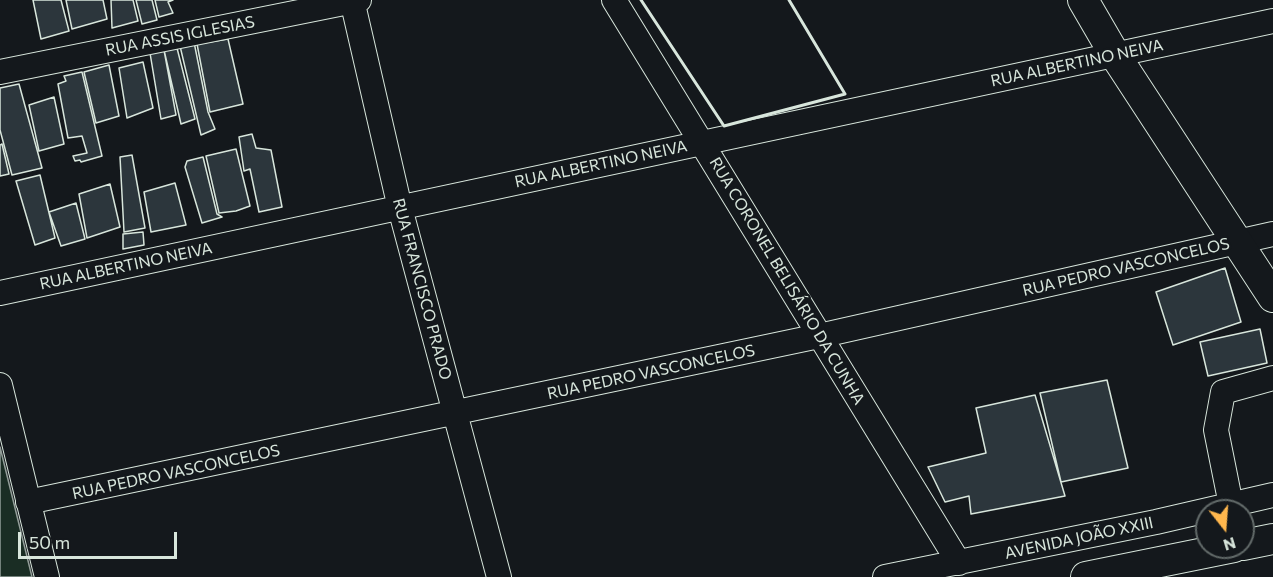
<!DOCTYPE html>
<html>
<head>
<meta charset="utf-8">
<style>
  body { margin:0 }
  #map { position:relative; width:1273px; height:577px; overflow:hidden; background:#14181c; font-family:Commissioner,sans-serif }
  canvas { display:block }
  .north { position:absolute; left:1195px; top:499px; width:60px; height:60px; box-sizing:border-box; background:#14181c; border:2px solid #626a69; border-radius:50%; rotate:163deg; font-size:16px; font-weight:700; line-height:24px; text-align:center; color:#d8e6dc }
  .north::after { content:''; display:block; margin:auto; width:21px; height:27px; background:#ffb74d; clip-path:polygon(50% 0,100% 100%,50% 72%,0 100%) }
  .scale { position:absolute; left:18px; top:532px; width:159px; height:27px; box-sizing:border-box; border:3px solid #d8e6dc; border-top:0; padding-left:8px; font-size:18px; line-height:21px; white-space:nowrap; color:#d8e6dc; -webkit-text-stroke:4px #14181c; paint-order:stroke }
</style>
</head>
<body>
<div id="map">
<canvas width="1273" height="577"></canvas>
<div class="north">N</div>
<div class="scale">50 m</div>
</div>
<script>
const context = document.querySelector('canvas').getContext('2d');
context.lineJoin = 'round';
function paint(path, color) { context.fillStyle = color; context.fill(path, 'evenodd'); }
const poly = rows => new Path2D(rows.map(r => 'M' + r).join(''));
function stroke(path, color, width, dash) { context.strokeStyle = color; context.lineWidth = width; context.lineCap = dash ? 'butt' : 'round'; context.setLineDash(dash || []); context.stroke(path); }
function drawText(font, color, halo, rows, align = 'center') {
  context.font = font + ' Commissioner,sans-serif'; context.lineWidth = 4.5; context.setLineDash([]); context.textBaseline = 'middle'; context.strokeStyle = halo; context.fillStyle = color; for (const [text, x, y, turn = 0] of rows) {
    context.save(); context.translate(x, y); context.rotate((+turn || 0) * Math.PI / 180); context.textAlign = isNaN(turn) ? turn : align; if (halo) context.strokeText(text, 0, 0); context.fillText(text, 0, 0); context.restore();
  }
}
const green = poly([
  [0,447,32,577,0,577,0,447]
]);
const building = poly([
  [33,0,61,0,69,31,41,39,33,0],
  [66,0,103,0,107,19,72,29,66,0],
  [111,0,133,0,138,21,112,28,111,0],
  [136,0,152,0,157,20,142,24,136,0],
  [155,0,173,0,168,2,173,13,159,17,155,0],
  [228,39,243,104,210,112,197,44,228,39],
  [194,42,208,112,215,129,201,135,180,46,194,42],
  [177,48,195,119,181,124,164,50,177,48],
  [164,50,176,115,161,119,150,53,164,50],
  [143,62,153,108,127,118,119,68,143,62],
  [109,65,119,116,96,123,84,72,109,65],
  [82,72,102,156,81,162,80,160,75,161,73,156,87,153,82,136,68,138,58,84,66,81,64,76,82,72],
  [19,84,42,168,12,175,0,130,0,88,19,84],
  [54,97,64,144,39,151,29,105,54,97],
  [252,134,256,148,271,150,282,207,259,212,250,169,244,171,239,137,252,134],
  [2,144,9,174,0,176,0,145,2,144],
  [236,149,250,206,236,211,219,213,206,156,236,149],
  [132,155,145,228,124,232,120,157,132,155],
  [203,157,217,214,222,217,202,223,185,167,187,161,203,157],
  [40,175,55,238,35,245,16,181,40,175],
  [175,183,186,225,151,232,144,192,175,183],
  [110,184,120,227,87,238,79,194,110,184],
  [76,203,85,239,61,246,49,212,76,203],
  [143,232,144,245,123,249,123,234,143,232],
  [1225,268,1241,322,1173,345,1156,292,1225,268],
  [1260,329,1267,363,1208,376,1200,342,1260,329],
  [1107,380,1128,468,1061,482,1040,393,1107,380],
  [1035,395,1065,496,971,514,969,496,945,502,928,467,986,453,976,408,1035,395]
]);
const minor = poly([
  [352,0,400,208,499,577],
  [614,0,959,563],
  [0,72,359,0],
  [0,293,1273,21],
  [0,385,47,577],
  [28,502,819,336,1273,234],
  [1231,505,1216,430,1223,392,1273,378],
  [885,577,1156,522,1273,495]
]);
const major = poly([
  [1083,0,1115,55,1273,297],
  [1243,545,1273,539],
  [1086,577,1234,547]
]);
const wall = poly([
  [641,0,724,126,845,94,789,0]
]);
const streetNames = [
  ["RUA ASSIS IGLESIAS",180,36,-11],
  ["RUA ALBERTINO NEIVA",1077,63,-12],
  ["RUA ALBERTINO NEIVA",601,164,-12],
  ["RUA ALBERTINO NEIVA",126,266,-12],
  ["RUA PEDRO VASCONCELOS",1126,267,-13],
  ["RUA CORONEL BELISÁRIO DA CUNHA",787,281,59],
  ["RUA FRANCISCO PRADO",422,289,75],
  ["RUA PEDRO VASCONCELOS",651,372,-12],
  ["RUA PEDRO VASCONCELOS",176,472,-12],
  ["AVENIDA JOÃO XXIII",1079,538,-12]
];
paint(green, '#1a2d24');
stroke(green, '#939e99', 1.5);
paint(building, '#2c363c');
stroke(building, '#d8e6dc', 1.5);
stroke(minor, '#d8e6dc', 26);
stroke(major, '#d8e6dc', 32);
stroke(minor, '#14181c', 24);
stroke(major, '#14181c', 30);
stroke(wall, '#d8e6dc', 3);
drawText('16px', '#d8e6dc', '#14181c', streetNames);
</script>
</body>
</html>
